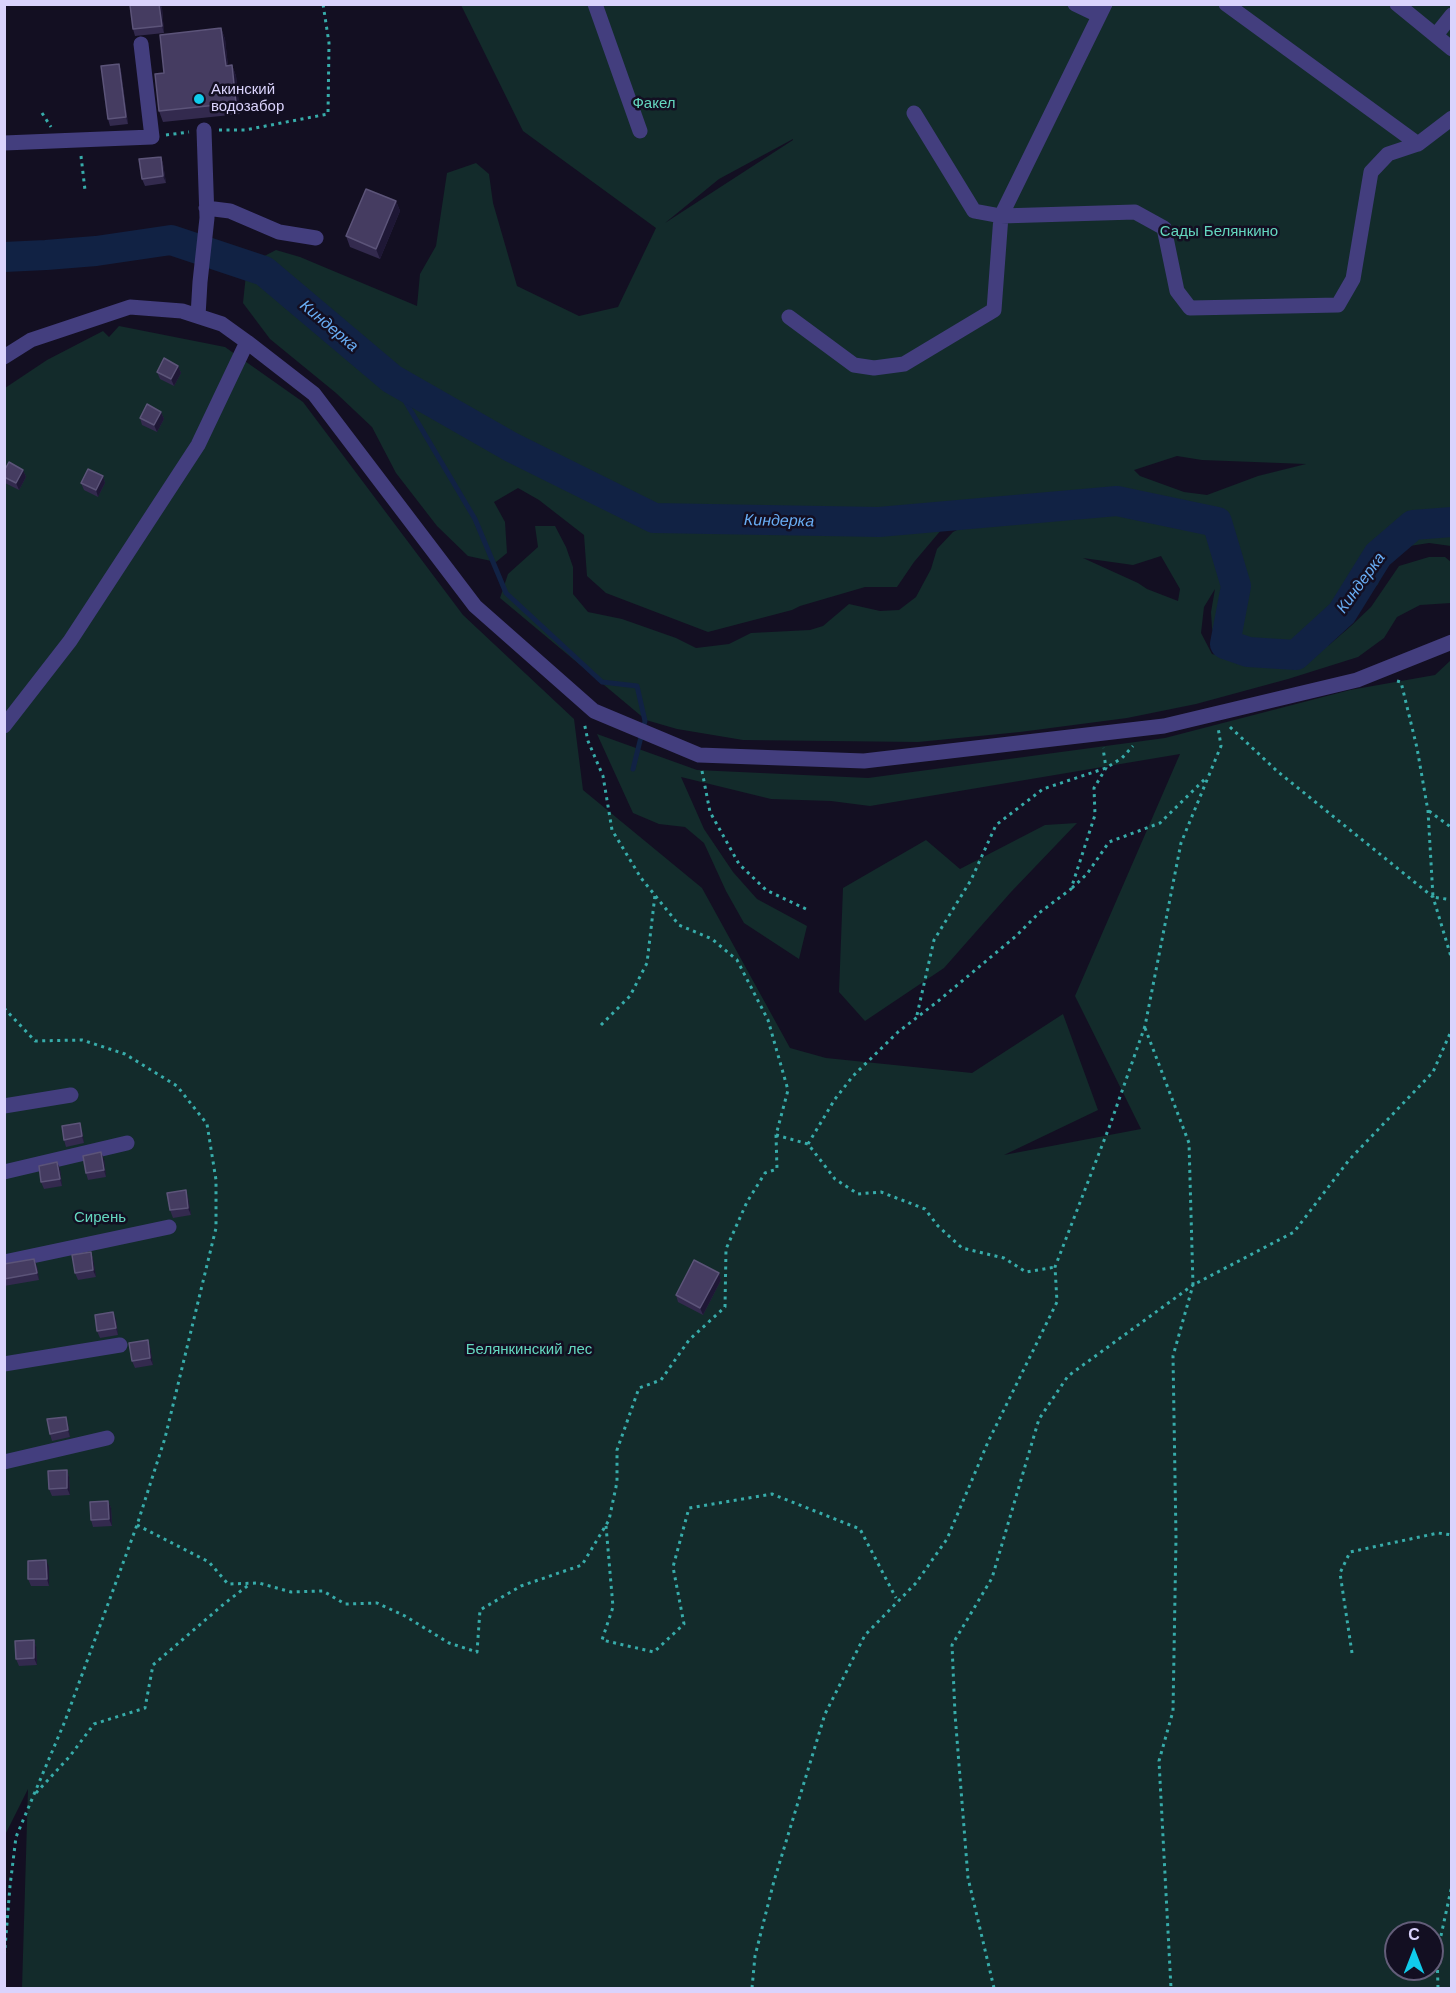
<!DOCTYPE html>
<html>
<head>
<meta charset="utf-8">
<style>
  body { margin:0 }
  #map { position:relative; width:1456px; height:1993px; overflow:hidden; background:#130f22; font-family:"Work Sans",sans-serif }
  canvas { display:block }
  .frame { position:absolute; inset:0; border:6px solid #dad3fc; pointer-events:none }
  .north { position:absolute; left:1384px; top:1921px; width:60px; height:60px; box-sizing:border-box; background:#130f22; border:2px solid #635d79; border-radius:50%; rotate:0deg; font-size:16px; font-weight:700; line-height:24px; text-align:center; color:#dad3fc }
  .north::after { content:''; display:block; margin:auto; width:21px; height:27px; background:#10cbeb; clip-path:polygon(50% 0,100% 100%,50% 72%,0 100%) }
</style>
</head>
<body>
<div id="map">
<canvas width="1456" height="1993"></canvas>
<div class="frame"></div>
<div class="north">С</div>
</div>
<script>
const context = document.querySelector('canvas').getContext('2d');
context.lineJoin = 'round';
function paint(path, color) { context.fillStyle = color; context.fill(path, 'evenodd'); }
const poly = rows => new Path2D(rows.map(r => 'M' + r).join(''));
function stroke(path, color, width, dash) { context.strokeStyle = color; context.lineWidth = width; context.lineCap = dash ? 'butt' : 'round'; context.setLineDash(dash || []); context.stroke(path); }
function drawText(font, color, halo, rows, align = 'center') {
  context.font = font + ' "Work Sans",sans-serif'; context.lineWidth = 5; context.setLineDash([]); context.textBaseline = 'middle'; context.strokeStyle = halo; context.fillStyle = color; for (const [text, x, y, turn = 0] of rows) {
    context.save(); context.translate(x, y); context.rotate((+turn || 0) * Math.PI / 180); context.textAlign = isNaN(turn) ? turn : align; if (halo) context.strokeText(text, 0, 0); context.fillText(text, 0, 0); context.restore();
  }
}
const green = poly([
  [461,5,1451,5,1451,546,1429,543,1403,547,1388,560,1378,584,1338,629,1299,659,1329,645,1351,626,1371,607,1399,566,1429,557,1445,557,1451,562,1451,603,1420,605,1397,617,1384,638,1358,657,1288,679,1196,704,1127,718,1020,732,918,742,743,740,677,729,646,720,500,598,508,574,538,547,535,526,555,526,566,547,573,567,573,594,588,612,622,619,676,638,696,648,729,644,751,633,810,630,823,626,849,604,880,611,899,610,916,597,931,569,937,549,953,532,963,527,942,529,914,562,897,587,865,587,800,606,792,610,708,632,606,593,587,576,584,535,539,500,518,488,494,502,505,522,507,553,496,562,468,556,437,526,396,473,372,427,336,393,270,339,243,303,247,265,276,250,300,257,417,306,420,274,436,246,447,173,476,163,489,174,493,203,517,286,579,316,618,307,656,228,523,131],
  [793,139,793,140,665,223,719,179],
  [1177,456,1202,460,1306,464,1258,476,1207,495,1184,492,1140,476,1134,470],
  [1161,556,1180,589,1178,601,1147,589,1138,583,1083,558,1133,565],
  [1215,589,1211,612,1212,628,1215,640,1220,647,1247,656,1295,661,1288,665,1243,661,1212,654,1201,633,1204,607],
  [119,326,225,347,303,402,463,615,574,719,583,790,702,888,790,1048,826,1058,972,1073,1063,1014,1098,1110,1004,1155,1141,1129,1075,996,1180,754,870,806,831,801,771,799,681,777,704,829,733,872,757,899,807,926,799,959,744,923,726,891,704,843,685,827,659,824,633,813,597,734,697,770,868,778,1165,738,1350,690,1435,675,1451,660,1451,1988,22,1988,28,1789,5,1835,5,388,47,360,103,331,109,337],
  [1396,1933,1432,1933,1432,1969,1396,1969],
  [1077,823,1011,892,944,968,865,1021,839,992,843,888,926,840,960,869,1045,825]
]);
const stream = poly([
  [392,379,475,519,506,593,602,682,637,686,645,721,633,769]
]);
const river = poly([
  [4,257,46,255,96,251,171,240,264,271,392,379,511,447,654,518,879,522,1117,501,1217,522,1236,586,1225,644,1248,652,1296,655,1342,613,1378,555,1413,525,1452,522]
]);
const path = poly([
  [42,113,51,127],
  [219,130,245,130,328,114,329,43,323,4],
  [166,135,189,132],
  [81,156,85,190],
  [1397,681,1401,682,1417,748,1428,811,1433,897,1452,900],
  [1230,727,1277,771,1433,897,1452,960],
  [702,771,710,812,739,864,766,890,808,910],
  [1429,811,1452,828],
  [1072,888,1087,874,1109,842,1160,823,1207,777],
  [4,1008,35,1041,82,1040,125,1054,177,1086,207,1124,216,1180,216,1228,165,1438,137,1525,65,1721,16,1837,10,1886,4,1960],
  [917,1015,934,940,971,880,996,825,1043,789,1106,768,1122,758,1133,746],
  [601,1025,630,996,647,963,655,895],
  [1145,1028,1189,1143,1193,1285,1294,1232,1349,1160,1433,1072,1452,1029],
  [776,1135,808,1144,835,1179,858,1194,881,1192,925,1209,938,1226,962,1248,1004,1258,1026,1272,1055,1267],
  [808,1144,835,1099,853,1076,898,1032,937,1002,1016,936,1039,913,1071,889,1095,815,1094,788,1106,768,1103,748],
  [137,1525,209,1562,228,1584,259,1583,291,1592,323,1591,345,1604,377,1603,405,1616,449,1643,477,1652,480,1610,521,1586,582,1565,609,1520,617,1482,617,1450,639,1388,661,1380,689,1340,725,1307,726,1249,747,1202,765,1173,777,1169,776,1135,788,1090,768,1020,737,960,712,939,679,925,641,878,612,830,603,776,588,741,584,722],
  [606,1526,613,1607,602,1640,654,1652,684,1624,673,1567,689,1508,772,1494,860,1529,896,1598],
  [1352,1653,1340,1573,1350,1552,1438,1533,1452,1535],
  [36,1793,70,1756,94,1724,145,1708,153,1665,225,1603,250,1584],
  [752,1988,755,1956,774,1881,825,1714,865,1635,916,1583,947,1539,988,1442,1057,1302,1055,1267,1110,1125,1145,1026,1181,843,1221,746,1218,727],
  [994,1988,968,1878,955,1714,952,1645,992,1578,1039,1419,1068,1376,1193,1285,1173,1356,1176,1538,1173,1711,1159,1761,1171,1988],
  [1438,1988,1437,1954,1452,1885]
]);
const minor = poly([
  [595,4,640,131],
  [1075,4,1098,15],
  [1226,4,1418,144,1452,118],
  [1397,4,1452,49],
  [1436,35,1452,15],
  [914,113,974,211,1001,216,1135,212,1164,228,1177,291,1190,308,1338,305,1353,279,1371,172,1388,154,1418,144],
  [4,143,152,137,141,44],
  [206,208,230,211,279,232,316,238],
  [198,316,200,282,207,218,204,130],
  [789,317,854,365,874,368,904,364,994,310,1001,216,1105,4],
  [4,357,31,340,130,307,182,311,222,324,247,342,314,394,475,606,594,711,699,755,864,761,1164,726,1357,680,1452,642],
  [4,726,70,641,198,445,247,342],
  [4,1106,71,1095],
  [4,1172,127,1143],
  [4,1262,169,1227],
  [4,1364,120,1345],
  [4,1462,107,1438]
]);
const wall = poly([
  [160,4,162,8,164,33,135,36,133,29,130,5],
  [221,28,225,39,228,66,232,65,236,76,240,114,163,122,159,111,164,73],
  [119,64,121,71,128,124,110,126,108,119],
  [161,157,163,164,166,183,145,186,142,179],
  [396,201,400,211,380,259,350,247,346,236],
  [178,366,181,373,174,386,160,379,157,372],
  [161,412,164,419,157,432,142,425,140,418],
  [23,470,26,477,19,490,5,483,4,471],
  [103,476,105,483,98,497,84,490,81,483],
  [82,1130,84,1143,66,1147,64,1140],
  [104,1159,106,1177,88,1180,86,1173],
  [57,1162,60,1169,62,1186,44,1189,41,1182],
  [188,1197,191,1215,173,1218,170,1210],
  [91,1252,93,1259,96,1277,78,1280,75,1273],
  [4,1264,37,1266,39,1280,4,1286],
  [719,1273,721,1280,703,1315,678,1302,676,1295],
  [116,1319,118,1335,100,1338,97,1331],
  [150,1347,153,1365,135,1368,132,1361],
  [68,1424,70,1437,52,1441,50,1434],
  [67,1470,69,1477,70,1495,52,1496,49,1489],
  [108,1501,111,1508,112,1526,93,1527,91,1520],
  [49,1567,49,1586,31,1586,28,1579],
  [34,1640,36,1647,37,1665,19,1666,16,1659]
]);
const shadedWall = poly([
  [159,4,162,8,164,33,162,26],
  [221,28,225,39,229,77,226,66],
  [119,64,121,71,128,124,126,117],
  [232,65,236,76,240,114,236,103],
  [161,157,163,164,166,183,163,176],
  [396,201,400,211,380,259,376,249],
  [178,366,181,373,174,386,171,379],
  [161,412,164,419,157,432,154,425],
  [23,470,26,477,19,490,16,483],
  [103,476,105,483,98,497,96,490],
  [80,1123,82,1130,84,1143,82,1136],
  [101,1152,104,1159,106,1177,104,1170],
  [57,1162,60,1169,62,1186,60,1179],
  [186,1190,188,1197,191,1215,188,1208],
  [91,1252,93,1259,96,1277,93,1270],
  [34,1259,37,1266,39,1280,37,1273],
  [719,1273,721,1280,703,1315,700,1308],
  [113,1312,116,1319,118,1335,116,1328],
  [148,1340,150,1347,153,1365,150,1358],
  [66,1417,68,1424,70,1437,68,1430],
  [67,1470,69,1477,70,1495,67,1488],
  [108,1501,111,1508,112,1526,109,1519],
  [46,1560,49,1567,49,1586,47,1579],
  [34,1640,36,1647,37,1665,34,1658]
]);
const building = poly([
  [159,4,162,26,133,29,130,5,159,4],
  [221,28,226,66,232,65,236,103,159,111,155,74,164,73,160,35,221,28],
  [119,64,126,117,108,119,101,66,119,64],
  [161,157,163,176,142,179,139,159,161,157],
  [366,189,396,201,376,249,346,236,366,189],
  [164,358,178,366,171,379,157,372,164,358],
  [147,404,161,412,154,425,140,418,147,404],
  [9,462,23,470,16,483,4,477,4,471,9,462],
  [88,469,103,476,96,490,81,483,88,469],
  [80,1123,82,1136,64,1140,62,1126,80,1123],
  [101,1152,104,1170,86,1173,83,1156,101,1152],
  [57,1162,60,1179,41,1182,39,1166,57,1162],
  [186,1190,188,1208,170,1210,167,1193,186,1190],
  [91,1252,93,1270,75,1273,72,1255,91,1252],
  [34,1259,37,1273,4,1279,4,1264,34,1259],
  [694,1260,719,1273,700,1308,676,1295,694,1260],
  [113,1312,116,1328,97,1331,95,1315,113,1312],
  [148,1340,150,1358,132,1361,129,1343,148,1340],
  [66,1417,68,1430,50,1434,47,1419,66,1417],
  [67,1470,67,1488,49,1489,48,1471,67,1470],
  [108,1501,109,1519,91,1520,90,1502,108,1501],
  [46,1560,47,1579,28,1579,28,1561,46,1560],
  [34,1640,34,1658,16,1659,15,1641,34,1640]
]);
const markers = [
  [199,99,6,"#10cbeb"]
];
const poiNames = [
  ["Акинский",211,90],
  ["водозабор",211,107]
];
const parkNames = [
  ["Факел",654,104],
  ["Сады Белянкино",1219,232],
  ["Сирень",100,1218],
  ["Белянкинский лес",529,1350]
];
const waterNames = [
  ["Киндерка",329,326,40],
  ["Киндерка",779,521,1],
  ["Киндерка",1361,583,-54]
];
paint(green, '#132b2b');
stroke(stream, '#124', 5);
stroke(river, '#124', 30);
stroke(path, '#37acaa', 3, [3, 4.5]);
stroke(minor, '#433e7e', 15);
paint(wall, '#332a4e');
paint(shadedWall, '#1e1735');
paint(building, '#453c61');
stroke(building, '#5c5479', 1.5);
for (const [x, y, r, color] of markers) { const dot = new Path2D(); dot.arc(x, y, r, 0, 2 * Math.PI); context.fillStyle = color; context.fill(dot); stroke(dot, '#130f22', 2); }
drawText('15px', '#dad3fc', '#130f22', poiNames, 'left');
drawText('15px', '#64d7bf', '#130f22', parkNames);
drawText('italic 16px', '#69aef5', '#130f22', waterNames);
</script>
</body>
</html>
